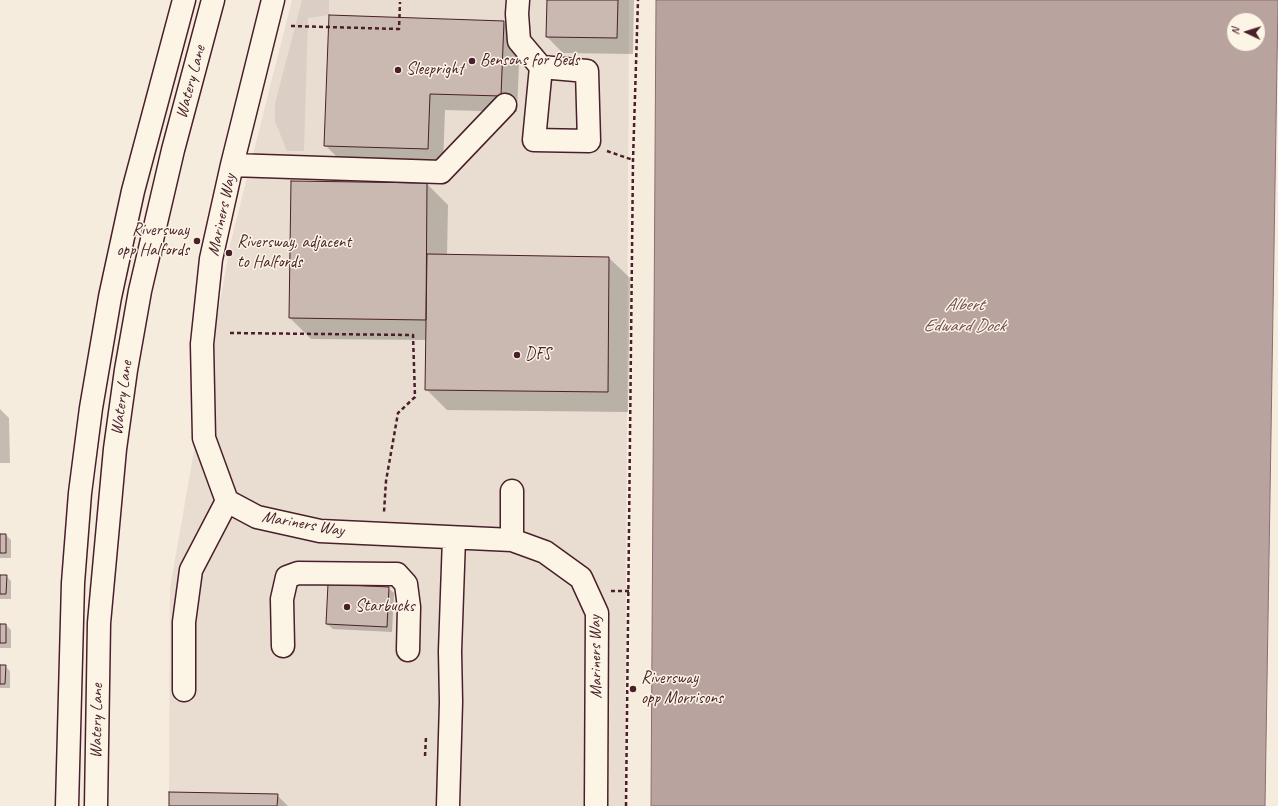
<!DOCTYPE html>
<html>
<head>
<meta charset="utf-8">
<style>
  body { margin:0 }
  #map { position:relative; width:1278px; height:806px; overflow:hidden; background:#f5ecde; font-family:Caveat,sans-serif }
  canvas { display:block }
  .north { position:absolute; left:1226px; top:12px; width:40px; height:40px; box-sizing:border-box; background:#fcf5e5; border:1px solid #b59f9b; border-radius:50%; rotate:274deg; font-size:11px; font-weight:700; line-height:16px; text-align:center; color:#4a1f2b }
  .north::after { content:''; display:block; margin:auto; width:14px; height:18px; background:#4a1f2b; clip-path:polygon(50% 0,100% 100%,50% 72%,0 100%) }
</style>
</head>
<body>
<div id="map">
<canvas width="1278" height="806"></canvas>
<div class="north">N</div>
</div>
<script>
const context = document.querySelector('canvas').getContext('2d');
context.lineJoin = 'round';
function paint(path, color) { context.fillStyle = color; context.fill(path, 'evenodd'); }
const poly = rows => new Path2D(rows.map(r => 'M' + r).join(''));
function stroke(path, color, width, dash) { context.strokeStyle = color; context.lineWidth = width; context.lineCap = dash ? 'butt' : 'round'; context.setLineDash(dash || []); context.stroke(path); }
function drawText(font, color, halo, rows, align = 'center') {
  context.font = font + ' Caveat,sans-serif'; context.lineWidth = 3; context.setLineDash([]); context.textBaseline = 'middle'; context.strokeStyle = halo; context.fillStyle = color; for (const [text, x, y, turn = 0] of rows) {
    context.save(); context.translate(x, y); context.rotate((+turn || 0) * Math.PI / 180); context.textAlign = isNaN(turn) ? turn : align; if (halo) context.strokeText(text, 0, 0); context.fillText(text, 0, 0); context.restore();
  }
}
const built = poly([
  [292,0,629,0,625,806,169,806,170,588,230,245]
]);
const green = poly([
  [302,0,329,0,329,15,308,18,304,151,287,151,275,121,275,104]
]);
const water = poly([
  [656,0,1278,0,1265,806,651,806,656,0],
  [1234,20,1258,20,1258,44,1234,44,1234,20]
]);
const shadow = poly([
  [548,0,634,0,633,54,563,53,547,37],
  [503,22,520,38,517,112,445,110,443,165,341,161,325,145],
  [292,182,427,184,448,205,447,256,609,258,630,278,628,412,447,410,426,389,427,340,311,339,290,318],
  [0,409,9,418,10,463,0,463],
  [0,535,6,535,11,540,11,558,0,558],
  [0,576,6,576,11,581,11,599,0,599],
  [388,588,394,593,392,632,333,629,327,624],
  [0,625,6,625,11,630,11,648,0,648],
  [0,666,5,666,10,671,10,688,0,688],
  [277,795,288,806,170,806]
]);
const building = poly([
  [547,0,618,0,617,38,546,37,547,0],
  [329,15,504,21,501,96,430,94,428,149,324,146,329,15],
  [291,181,427,183,426,320,289,318,291,181],
  [427,254,609,257,608,392,425,390,427,254],
  [0,534,6,534,6,553,0,553,0,534],
  [0,575,7,575,6,594,0,594,0,575],
  [328,584,389,587,387,627,326,624,328,584],
  [0,624,6,624,6,643,0,643,0,624],
  [0,665,6,665,5,684,0,684,0,665],
  [169,792,278,794,277,806,169,806,169,792]
]);
const path = poly([
  [291,26,399,29,400,2],
  [607,151,633,160],
  [230,333,413,335,415,397,398,413,386,481,384,512],
  [611,591,629,591],
  [425,756,426,737],
  [626,806,633,160,638,0]
]);
const minor = poly([
  [273,0,232,165,211,259,202,344,204,438,227,501,257,517,320,531,512,540,545,552,581,578,597,613,596,806],
  [518,0,517,14,519,41,541,67,587,71,589,141,534,140,541,67],
  [232,165,441,172,505,105],
  [512,540,512,491],
  [283,646,282,599,287,577,298,573,388,574,397,574,406,584,409,607,408,650],
  [184,690,184,622,191,570,227,501],
  [448,806,451,702,450,651,454,538]
]);
const highway = poly([
  [67,806,73,583,80,493,91,408,110,297,133,191,184,0],
  [96,806,99,623,115,449,126,370,140,291,173,150,213,0]
]);
const markers = [
  [472,61,4,"#4a1f2b"],
  [398,70,4,"#4a1f2b"],
  [197,241,4,"#4a1f2b"],
  [229,253,4,"#4a1f2b"],
  [517,355,4,"#4a1f2b"],
  [347,607,4,"#4a1f2b"],
  [633,689,4,"#4a1f2b"]
];
const poiNames = [
  ["Bensons for Beds",480,61],
  ["Sleepright",406,70],
  ["Riversway",189,231,"right"],
  ["opp Halfords",189,251,"right"],
  ["Riversway, adjacent",237,243],
  ["to Halfords",237,263],
  ["DFS",525,355],
  ["Starbucks",355,607],
  ["Riversway",641,679],
  ["opp Morrisons",641,699]
];
const streetNames = [
  ["Watery Lane",191,82,-75],
  ["Mariners Way",222,215,-78],
  ["Watery Lane",122,398,-82],
  ["Mariners Way",303,524,10],
  ["Mariners Way",596,657,-91],
  ["Watery Lane",97,721,-89]
];
const waterNames = [
  ["Albert",964,305],
  ["Edward Dock",964,326]
];
paint(built, '#e8ddd0');
paint(green, '#dbcec4');
paint(water, '#b8a39e');
stroke(water, '#8c6e70', 1);
paint(shadow, '#0003');
paint(building, '#cab9b1');
stroke(building, '#4a1f2b', 1);
stroke(minor, '#4a1f2b', 25);
stroke(highway, '#4a1f2b', 25);
stroke(path, '#4a1f2b', 2.5, [4, 3]);
stroke(minor, '#fcf5e5', 22);
stroke(highway, '#fcf5e5', 22);
for (const [x, y, r, color] of markers) { const dot = new Path2D(); dot.arc(x, y, r, 0, 2 * Math.PI); context.fillStyle = color; context.fill(dot); stroke(dot, '#fcf5e5', 1.5); }
drawText('17px', '#4a1f2b', '#fcf5e5', poiNames, 'left');
drawText('17px', '#4a1f2b', '#fcf5e5', streetNames);
drawText('italic 18px', '#704d53', '#fcf5e5', waterNames);
</script>
</body>
</html>
